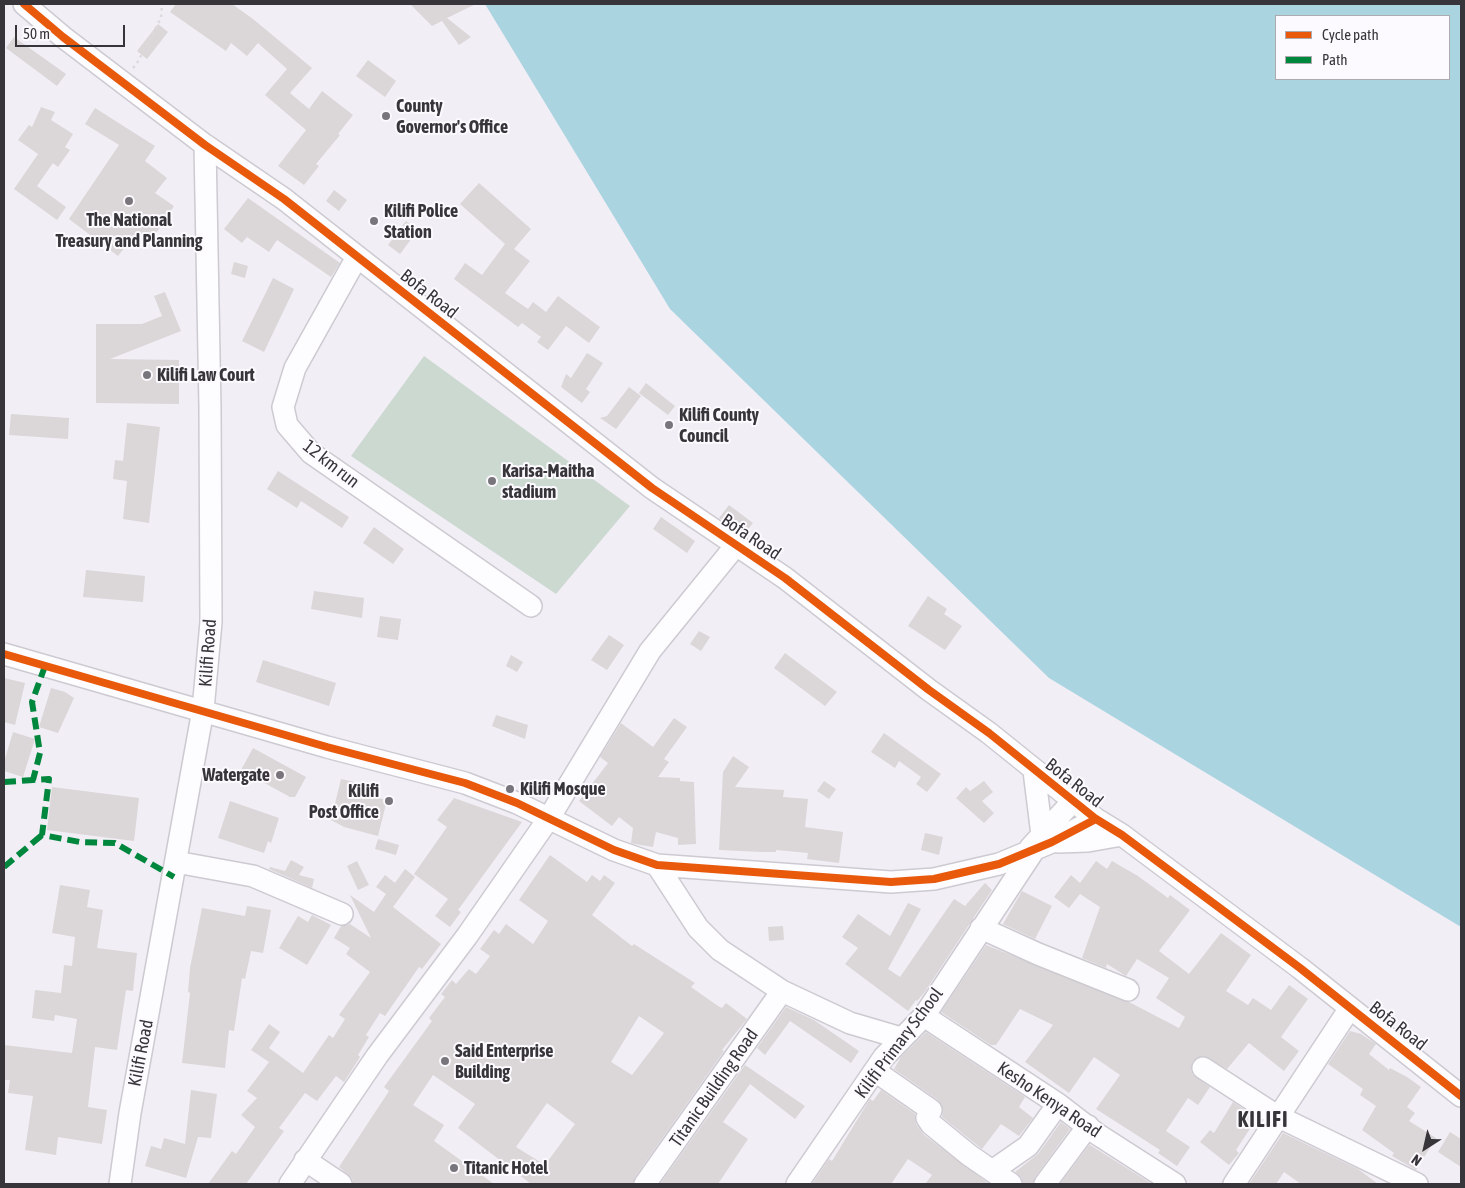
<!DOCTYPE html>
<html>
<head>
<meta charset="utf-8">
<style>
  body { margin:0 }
  #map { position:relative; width:1465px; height:1188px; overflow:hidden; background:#f2eef6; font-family:"Asap Condensed",sans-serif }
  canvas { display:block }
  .frame { position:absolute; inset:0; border:5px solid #37343a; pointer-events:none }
  .legend { position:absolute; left:1275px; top:15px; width:175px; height:65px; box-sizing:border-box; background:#fcfafe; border:1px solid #adabb0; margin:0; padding:6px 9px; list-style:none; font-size:15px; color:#37343a }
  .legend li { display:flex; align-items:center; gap:10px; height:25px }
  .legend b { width:25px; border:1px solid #adabb0 }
  .north { position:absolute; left:1400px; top:1123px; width:50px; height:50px; -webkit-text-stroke:4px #fcfafe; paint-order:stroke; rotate:215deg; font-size:14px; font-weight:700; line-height:20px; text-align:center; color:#37343a }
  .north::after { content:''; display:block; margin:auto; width:18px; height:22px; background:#37343a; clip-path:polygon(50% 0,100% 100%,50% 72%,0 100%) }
  .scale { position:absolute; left:15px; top:25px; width:110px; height:22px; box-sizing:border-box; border:2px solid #37343a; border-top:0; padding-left:6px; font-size:15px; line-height:18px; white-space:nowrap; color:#37343a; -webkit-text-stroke:4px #fcfafe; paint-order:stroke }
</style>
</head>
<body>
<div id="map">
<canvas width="1465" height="1188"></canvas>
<div class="frame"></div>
<ul class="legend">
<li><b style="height:6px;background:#e8590c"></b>Cycle path</li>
<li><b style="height:6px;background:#00873e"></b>Path</li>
</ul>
<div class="north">N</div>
<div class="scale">50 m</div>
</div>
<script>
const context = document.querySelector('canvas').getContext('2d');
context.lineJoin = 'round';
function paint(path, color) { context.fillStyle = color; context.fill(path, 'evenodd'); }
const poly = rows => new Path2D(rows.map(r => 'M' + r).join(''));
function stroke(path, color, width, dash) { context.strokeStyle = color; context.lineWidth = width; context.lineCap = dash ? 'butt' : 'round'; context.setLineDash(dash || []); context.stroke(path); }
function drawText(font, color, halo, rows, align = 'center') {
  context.font = font + ' "Asap Condensed",sans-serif'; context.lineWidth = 4; context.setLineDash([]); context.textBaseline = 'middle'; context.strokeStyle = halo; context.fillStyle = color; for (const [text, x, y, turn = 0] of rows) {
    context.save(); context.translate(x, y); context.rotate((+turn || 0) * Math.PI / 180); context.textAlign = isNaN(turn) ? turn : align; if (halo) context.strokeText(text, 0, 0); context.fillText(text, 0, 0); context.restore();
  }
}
const green = poly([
  [424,356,630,506,556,594,351,456]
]);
const water = poly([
  [485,4,1461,4,1461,927,1049,678,670,309],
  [1276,16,1449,16,1449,79,1276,79]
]);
const building = poly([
  [176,4,232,4,253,19,312,68,290,93,309,109,322,91,353,115,338,134,340,135,316,164,319,166,304,185,278,166,306,130,265,95,287,69,258,43,247,56,231,43,226,51,170,12],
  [410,4,476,4,447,18,471,37,459,45,442,21,432,26],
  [158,24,168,32,147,59,137,51],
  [14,37,66,74,57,86,6,48],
  [368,60,396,81,385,97,356,76],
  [41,107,55,112,51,120,73,134,65,147,70,150,58,167,53,163,37,186,66,207,57,220,14,189,38,154,18,140,29,125,32,127],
  [95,108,155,146,145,161,167,178,155,193,174,206,151,241,137,232,118,256,69,219,119,145,85,124],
  [479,183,531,229,514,249,530,261,505,293,528,309,533,302,546,312,558,296,600,327,589,343,566,326,548,350,537,342,541,337,522,323,518,327,454,279,465,263,482,275,505,244,460,204],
  [334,190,347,200,339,211,326,201],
  [248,198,340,263,331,277,277,240,269,252,247,237,242,243,224,229],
  [406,221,418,230,400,254,388,245],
  [234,262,248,266,245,278,231,274],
  [273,278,294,289,264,352,242,341],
  [165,292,181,331,110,359,179,360,179,404,96,403,96,324,142,324,162,316,154,296],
  [587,353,603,363,586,389,590,392,582,403,561,387,566,374,571,378],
  [646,383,675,406,668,415,639,393],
  [629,387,641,396,616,429,600,418,607,416],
  [11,414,69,418,68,439,9,435],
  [127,423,160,427,149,523,123,519,127,481,113,479,115,460,123,461],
  [278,471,349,517,342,528,301,501,297,508,267,489],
  [729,505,753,523,744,534,719,518],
  [661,517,695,541,687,553,653,529],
  [374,527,404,549,393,564,363,543],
  [86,570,145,576,143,602,83,597],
  [314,591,364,598,362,618,311,609],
  [928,596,947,609,944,614,962,626,945,650,908,626],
  [380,616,401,619,398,640,377,637],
  [699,631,710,637,701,651,690,644],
  [609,635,624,645,607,670,591,660],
  [785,653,837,692,825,706,774,668],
  [511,655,523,662,517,672,506,666],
  [263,660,336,683,329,706,256,682],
  [4,678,25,683,15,725,4,722],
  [51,688,65,692,74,698,58,733,39,727],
  [496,715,528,725,525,739,492,726],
  [674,718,687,727,664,759,669,762,658,777,680,778,680,781,694,782,696,844,678,845,678,838,656,832,653,847,635,844,631,843,633,828,619,817,612,826,579,801,608,763,600,757,621,723,653,747],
  [13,732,35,739,23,777,4,771,4,762],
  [884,733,941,774,927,792,916,784,921,777,899,761,895,768,871,752],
  [253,748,306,777,295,797,290,797,241,770],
  [733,756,749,767,735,787,784,790,783,797,808,799,805,827,843,832,839,863,807,859,808,853,776,850,776,852,762,852,719,850,723,772],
  [341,779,359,783,357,793,387,800,378,836,344,827,331,820],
  [824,781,836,789,829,799,817,791],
  [984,781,993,792,982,801,994,813,984,823,956,798,966,787,970,791],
  [52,787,139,798,134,841,47,830],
  [454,798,522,822,458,910,461,912,450,927,435,916,448,899,414,874,447,827,437,820],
  [230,801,279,818,271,843,268,841,264,853,218,838],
  [925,833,943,837,939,855,921,850],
  [378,839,399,845,396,855,375,849],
  [550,855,587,882,592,875,600,881,604,875,615,883,592,915,632,946,634,944,695,983,691,987,718,1006,722,1008,726,1003,747,1019,722,1050,724,1051,635,1177,633,1184,531,1184,458,1128,475,1104,433,1075,413,1105,444,1125,434,1141,494,1184,353,1184,352,1178,339,1167,389,1091,384,1087,432,1021,429,1018,445,997,441,994,452,980,456,984,469,969,476,974,490,956,480,949,494,930,499,934,506,924,533,944,548,921,519,900],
  [639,1016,664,1033,632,1075,611,1062],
  [547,1103,575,1124,545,1165,516,1147],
  [291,860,304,867,299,875,314,879,312,888,269,869,270,867,285,871],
  [357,861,369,885,358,890,347,866],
  [1096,861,1107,869,1112,861,1138,876,1168,898,1170,895,1190,910,1159,951,1189,974,1221,933,1251,955,1226,991,1248,1005,1253,998,1271,1010,1289,985,1308,999,1281,1037,1299,1051,1284,1071,1249,1043,1227,1069,1204,1056,1193,1061,1191,1068,1192,1074,1210,1087,1198,1105,1188,1098,1166,1131,1190,1147,1177,1166,1158,1153,1160,1150,1096,1109,1120,1075,1094,1057,1069,1093,1025,1062,1053,1025,1020,1009,996,1045,991,1045,941,1012,986,945,1129,1002,1179,1028,1185,1017,1156,998,1169,978,1137,959,1126,976,1107,964,1106,968,1082,958,1100,907,1080,894,1069,908,1054,897,1071,875,1080,883],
  [405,869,415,877,393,907,441,944,422,969,419,967,385,1016,380,1013,366,1035,369,1037,358,1055,360,1057,344,1082,336,1076,317,1101,305,1093,279,1128,284,1131,246,1184,208,1184,232,1151,236,1154,255,1127,241,1115,257,1098,247,1091,269,1062,251,1050,269,1024,280,1032,269,1048,303,1073,329,1035,333,1038,345,1019,339,1015,370,972,346,954,350,948,334,938,341,926,350,924,371,938,350,895,374,912,386,894,376,887,385,875,395,883],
  [985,883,992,890,924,993,917,1001,916,1000,908,1011,845,964,858,948,842,937,858,914,890,936,908,903,921,909,888,969,900,977,954,899,965,906],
  [60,885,90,890,87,907,103,910,97,948,137,953,133,991,126,990,117,1050,95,1047,88,1107,107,1110,102,1144,58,1137,56,1155,25,1150,33,1096,8,1093,10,1080,4,1080,4,1045,72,1053,77,1019,55,1015,54,1021,32,1018,35,990,61,993,64,965,72,966,75,937,52,933],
  [1022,891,1052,906,1035,939,1003,924],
  [247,906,271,910,263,953,251,951,245,979,242,978,234,1031,229,1030,225,1068,182,1063,190,993,188,992,190,968,202,908,245,916],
  [312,915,331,925,307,965,279,948,298,916,308,922],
  [783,926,784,940,769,941,768,927],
  [786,1007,814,1020,859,1051,851,1063,790,1021,765,1055,757,1048],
  [1350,1031,1361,1034,1376,1044,1369,1054,1389,1070,1390,1068,1407,1077,1421,1087,1407,1107,1415,1113,1409,1121,1436,1138,1416,1170,1392,1156,1394,1153,1362,1130,1376,1106,1360,1095,1363,1089,1328,1064],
  [926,1032,1025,1097,1019,1107,1033,1118,1019,1136,1001,1124,982,1149,942,1117,943,1109,938,1100,894,1069,901,1057],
  [745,1065,805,1106,795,1119,750,1084,723,1122,748,1139,718,1184,660,1184],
  [191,1090,217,1094,211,1138,198,1137,186,1178,145,1166,151,1146,161,1149,164,1138,185,1144],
  [881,1090,915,1114,916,1124,923,1134,989,1184,925,1184,932,1175,908,1159,891,1184,812,1184,829,1159,832,1161,870,1099,873,1101],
  [1233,1102,1257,1118,1236,1150,1239,1153,1229,1165,1200,1142,1210,1130,1214,1133],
  [1061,1122,1070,1129,1035,1177,1033,1184,1023,1184,1022,1178,1015,1172,1038,1154],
  [1450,1132,1461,1139,1461,1167,1438,1152],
  [1283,1133,1358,1169,1378,1184,1301,1184,1284,1172,1276,1184,1249,1184],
  [1090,1144,1090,1145,1152,1184,1060,1184]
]);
const path = poly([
  [133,68,136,65,161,18,162,4]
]);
const minor = poly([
  [24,4,63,37,205,145,284,199,652,488,785,578,929,690,989,733,1096,819,1122,835,1300,968,1461,1096],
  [357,257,295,368,283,407,287,425,311,453,531,606],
  [4,654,327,747,465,783,517,803,614,850,657,865,891,882,934,879,999,864,1052,842,1096,819],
  [1034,771,1042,835],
  [1058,842,1088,841,1122,835],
  [1030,848,1073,801],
  [176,862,253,876,342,914],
  [657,865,698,928,720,950,782,991,850,1023,901,1038],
  [981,928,1038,954,1128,990],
  [924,1016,1058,1104,1097,1134,1175,1184],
  [1203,1068,1277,1116,1417,1184],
  [875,1071,931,1110,927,1118,931,1124,969,1155,1011,1184],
  [305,1160,341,1184],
  [992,1171,1028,1146,1058,1104],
  [120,1184,130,1113,203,710,211,622,210,408,205,145],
  [290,1184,377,1056,467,936,549,818,650,651,737,544],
  [645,1184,782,991],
  [797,1184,884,1057,924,1016,1034,850],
  [1045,1184,1088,1126],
  [1234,1184,1350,1008]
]);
const quiet = poly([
  [45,666,32,702,40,753,33,780,49,779,42,835,80,842,115,843,174,877],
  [4,782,33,780],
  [4,867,42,835]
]);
const cycleway = poly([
  [24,4,63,37,205,145,284,199,652,488,785,578,929,690,989,733,1096,819,1122,835,1300,968,1461,1096],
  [4,654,327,747,465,783,517,803,614,850,657,865,891,882,934,879,999,864,1052,842,1096,819]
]);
const markers = [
  [386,116,5,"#78757c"],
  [129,201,5,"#78757c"],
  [374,221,5,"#78757c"],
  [147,375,5,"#78757c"],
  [669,425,5,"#78757c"],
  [492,481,5,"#78757c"],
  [280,775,5,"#78757c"],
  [510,789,5,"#78757c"],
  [389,801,5,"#78757c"],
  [445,1061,5,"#78757c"],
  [454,1168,5,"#78757c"]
];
const poiNames = [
  ["County",396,106],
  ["Governor's Office",396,127],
  ["Kilifi Police",384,211],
  ["Station",384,232],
  ["The National",129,220,"center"],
  ["Treasury and Planning",129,241,"center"],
  ["Kilifi Law Court",157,375],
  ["Kilifi County",679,415],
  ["Council",679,436],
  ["Karisa-Maitha",502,471],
  ["stadium",502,492],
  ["Watergate",270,775,"right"],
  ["Kilifi Mosque",520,789],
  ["Kilifi",379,791,"right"],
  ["Post Office",379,812,"right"],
  ["Said Enterprise",455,1051],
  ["Building",455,1072],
  ["Titanic Hotel",464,1168]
];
const streetNames = [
  ["Bofa Road",429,294,38],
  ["12 km run",331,464,38],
  ["Bofa Road",751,537,34],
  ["Kilifi Road",208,653,-86],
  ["Bofa Road",1074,783,38],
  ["Bofa Road",1398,1026,38],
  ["Kilifi Primary School",899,1043,-53],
  ["Kilifi Road",141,1053,-79],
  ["Titanic Building Road",714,1088,-55],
  ["Kesho Kenya Road",1049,1100,34]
];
const districtNames = [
  ["KILIFI",1263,1120]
];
paint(green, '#ccd9d1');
paint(water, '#abd4e1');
paint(building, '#dbd6d7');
stroke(minor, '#cdcad1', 24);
stroke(path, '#dbdadc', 2.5, [2.5, 4]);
stroke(minor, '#fdfcfe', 21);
stroke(quiet, '#00873e', 6, [12, 6]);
stroke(cycleway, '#e8590c', 8);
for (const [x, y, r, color] of markers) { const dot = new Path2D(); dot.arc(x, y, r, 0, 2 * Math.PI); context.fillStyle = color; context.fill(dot); stroke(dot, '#fcfafe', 2); }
drawText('bold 18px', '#37343a', '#fcfafe', poiNames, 'left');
drawText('18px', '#37343a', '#fcfafe', streetNames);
context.letterSpacing = '1px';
drawText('bold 22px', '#37343a', '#fcfafe', districtNames);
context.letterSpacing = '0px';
</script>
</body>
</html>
